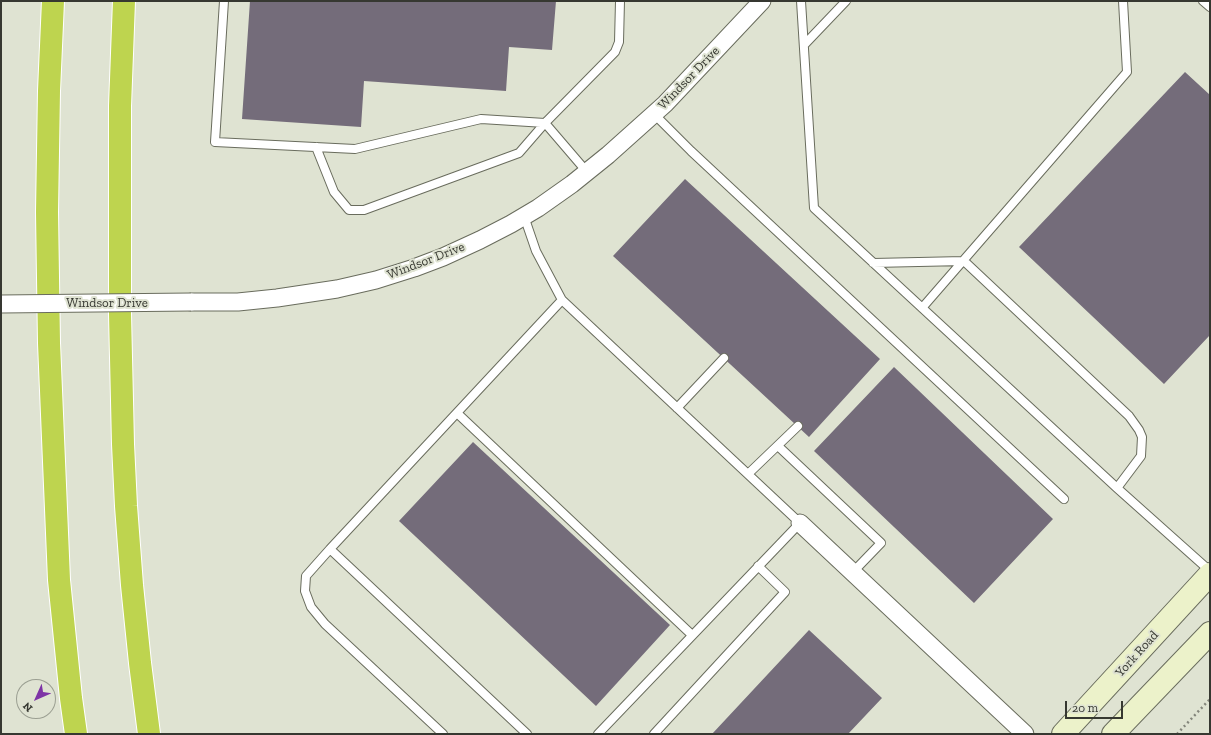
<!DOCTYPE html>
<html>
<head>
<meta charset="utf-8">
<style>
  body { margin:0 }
  #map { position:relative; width:1211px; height:735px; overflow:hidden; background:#dfe3d2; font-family:"Zilla Slab",serif }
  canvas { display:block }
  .frame { position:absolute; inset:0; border:2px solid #363831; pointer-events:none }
  .north { position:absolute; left:16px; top:679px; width:40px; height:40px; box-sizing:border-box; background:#dfe3d2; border:1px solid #9b9f92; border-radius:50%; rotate:225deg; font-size:11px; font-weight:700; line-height:16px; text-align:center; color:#363831 }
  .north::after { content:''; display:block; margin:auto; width:14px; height:18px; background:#7e34a6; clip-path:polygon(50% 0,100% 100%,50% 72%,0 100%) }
  .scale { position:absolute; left:1065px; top:701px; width:58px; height:18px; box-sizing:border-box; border:2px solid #363831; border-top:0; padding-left:5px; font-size:12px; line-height:14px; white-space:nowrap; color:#363831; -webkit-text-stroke:3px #dfe3d2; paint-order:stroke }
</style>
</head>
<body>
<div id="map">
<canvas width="1211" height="735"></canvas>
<div class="frame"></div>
<div class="north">N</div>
<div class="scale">20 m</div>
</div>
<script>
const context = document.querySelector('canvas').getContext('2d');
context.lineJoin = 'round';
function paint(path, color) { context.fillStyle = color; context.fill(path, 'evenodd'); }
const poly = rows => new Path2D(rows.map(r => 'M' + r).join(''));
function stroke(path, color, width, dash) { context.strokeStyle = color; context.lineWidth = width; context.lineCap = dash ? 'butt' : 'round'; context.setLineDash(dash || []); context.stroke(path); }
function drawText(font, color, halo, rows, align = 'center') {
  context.font = font + ' "Zilla Slab",serif'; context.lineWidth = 4; context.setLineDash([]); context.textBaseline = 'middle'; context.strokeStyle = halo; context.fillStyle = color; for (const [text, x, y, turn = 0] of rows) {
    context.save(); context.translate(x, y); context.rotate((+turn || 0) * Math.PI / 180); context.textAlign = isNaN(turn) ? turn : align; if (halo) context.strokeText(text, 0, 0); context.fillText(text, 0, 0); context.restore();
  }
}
const building = poly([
  [250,1,556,1,552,50,509,47,506,91,364,81,361,127,242,119],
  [1185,72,1210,95,1210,335,1164,384,1019,247],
  [685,179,880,359,809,437,613,256],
  [894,367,1053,519,974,603,814,451],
  [473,442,670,625,596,706,399,521],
  [809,630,882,698,848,734,712,734]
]);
const path = poly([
  [1177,734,1210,699]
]);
const service = poly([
  [224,1,215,142,355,149,481,119,545,123,587,172],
  [801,1,814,208,1117,488,1210,571],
  [1203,1,1210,7],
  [804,45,846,1],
  [654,114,691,151,1064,499],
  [316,147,334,192,349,210,364,210,519,153,545,123,615,52,619,42,620,1],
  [524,216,536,251,562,300,800,523,598,734],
  [873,263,964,261,1129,416,1139,430,1142,437,1141,456,1117,488],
  [922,308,1127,72,1123,1],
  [677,408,724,358],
  [457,413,692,635],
  [778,446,881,543,853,572],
  [748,474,798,426],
  [330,549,306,576,305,591,311,607,325,624,443,734],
  [527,734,330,549,562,300],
  [654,734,785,592,758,566]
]);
const minor = poly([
  [191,302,238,302,277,298,337,289,376,280,414,268,443,257,480,240,511,224,538,208,572,184,608,155,665,104,762,1],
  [800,523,1025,734]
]);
const secondary = poly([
  [1063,734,1210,574],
  [1113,734,1210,633]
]);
const motorway = poly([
  [53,1,49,91,47,212,49,343,59,580,71,698,76,734],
  [124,1,120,106,120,314,123,444,126,506,132,585,140,663,149,734]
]);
const minorBridge = poly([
  [1,304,191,302]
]);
const streetNames = [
  ["Windsor Drive",689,78,-46],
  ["Windsor Drive",426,261,-21],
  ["Windsor Drive",107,303],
  ["York Road",1137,654,-48]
];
paint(building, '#746c7a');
stroke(service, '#696c5d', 10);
stroke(minor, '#696c5d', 19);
stroke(secondary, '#696c5d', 24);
stroke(motorway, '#fff', 24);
stroke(path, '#84867b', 2.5, [2, 3]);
stroke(service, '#fff', 8);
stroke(minor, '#fff', 17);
stroke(secondary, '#ecf2ca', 22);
stroke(motorway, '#bed44f', 22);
stroke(minorBridge, '#696c5d', 19, []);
stroke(minorBridge, '#fff', 17);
drawText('13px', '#363831', '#dfe3d2', streetNames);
</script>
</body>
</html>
